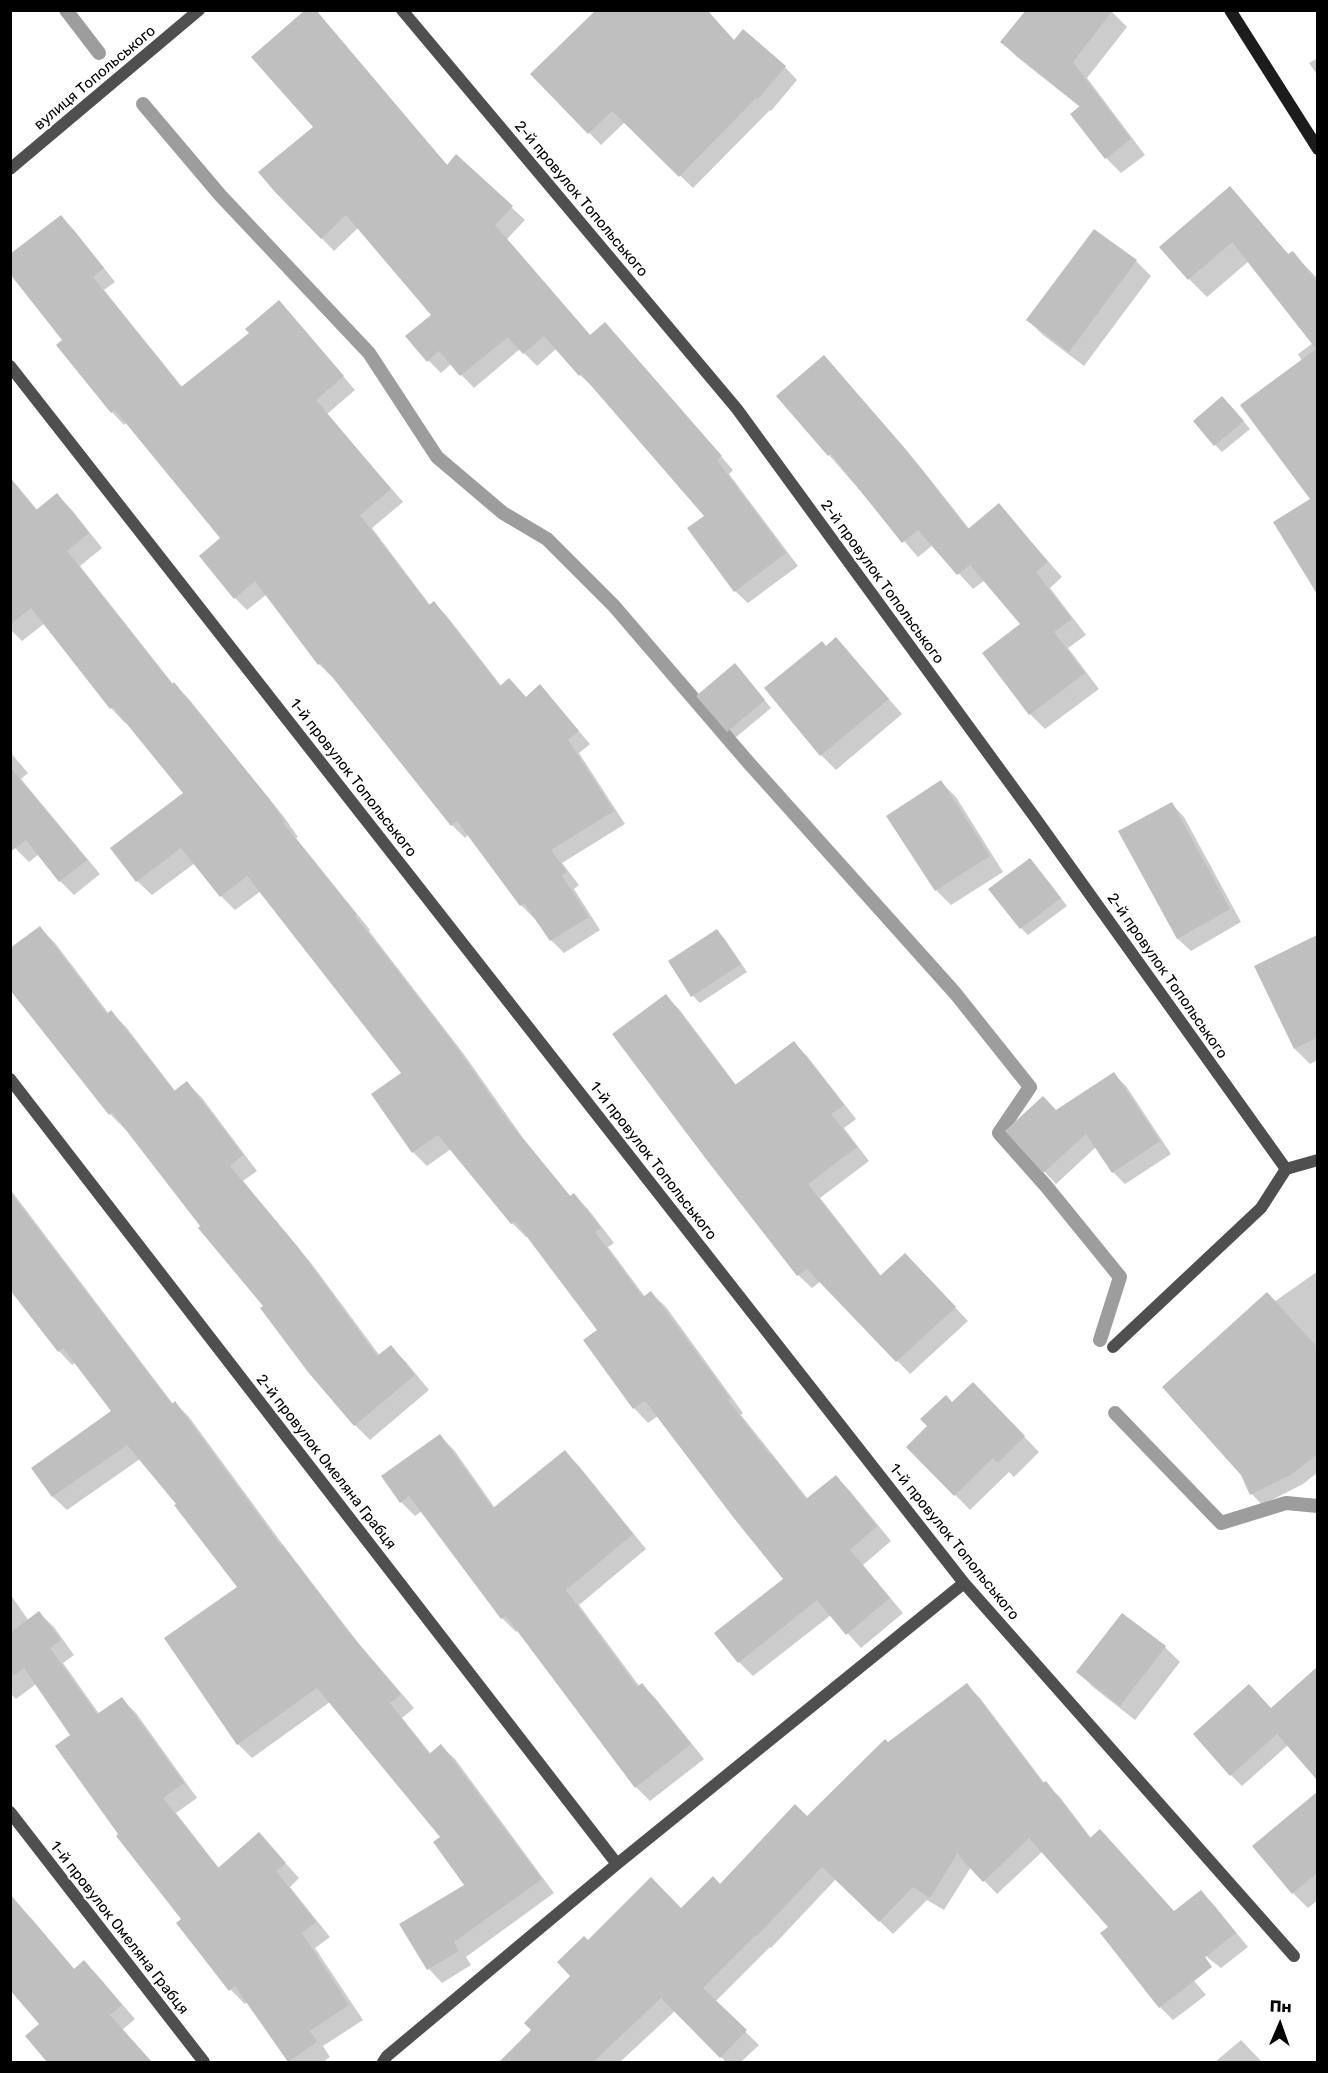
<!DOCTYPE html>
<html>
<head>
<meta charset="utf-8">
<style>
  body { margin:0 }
  #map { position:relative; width:1328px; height:2073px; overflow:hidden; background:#fff; font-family:Rubik,sans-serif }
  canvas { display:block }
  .frame { position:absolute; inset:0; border:12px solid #000; pointer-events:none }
  .north { position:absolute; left:1250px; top:1995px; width:60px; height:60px; -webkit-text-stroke:4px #fff; paint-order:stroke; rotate:2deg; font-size:16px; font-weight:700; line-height:24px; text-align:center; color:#000 }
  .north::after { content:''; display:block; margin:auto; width:21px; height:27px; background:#000; clip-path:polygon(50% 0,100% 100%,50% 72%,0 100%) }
</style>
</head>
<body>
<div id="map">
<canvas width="1328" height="2073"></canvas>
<div class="frame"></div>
<div class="north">Пн</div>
</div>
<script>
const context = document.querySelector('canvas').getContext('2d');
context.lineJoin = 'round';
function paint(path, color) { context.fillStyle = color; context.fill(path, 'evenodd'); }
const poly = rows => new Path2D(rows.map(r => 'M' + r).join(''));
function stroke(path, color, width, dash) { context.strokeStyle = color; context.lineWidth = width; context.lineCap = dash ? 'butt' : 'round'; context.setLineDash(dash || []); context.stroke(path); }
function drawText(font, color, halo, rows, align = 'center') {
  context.font = font + ' Rubik,sans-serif'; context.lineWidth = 4.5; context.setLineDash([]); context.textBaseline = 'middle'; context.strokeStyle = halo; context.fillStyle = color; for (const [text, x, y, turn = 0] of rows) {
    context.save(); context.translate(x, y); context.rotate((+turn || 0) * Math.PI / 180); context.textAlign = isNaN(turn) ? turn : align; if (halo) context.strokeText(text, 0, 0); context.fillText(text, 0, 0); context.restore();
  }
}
const shadow = poly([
  [592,10,706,10,735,42,785,67,797,80,771,111,770,110,693,188,625,122,601,145,532,74,595,14],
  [1110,10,1127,27,1087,78,1145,155,1121,173,1106,158,1080,107,1017,57,1002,42],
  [323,20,448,166,456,156,525,220,507,239,591,336,617,337,733,470,729,474,798,566,748,603,735,591,690,529,707,516,593,387,580,375,557,348,537,366,520,349,474,388,451,364,441,373,428,360,433,315,359,227,334,251,276,191,315,127],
  [1318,58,1318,76,1309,63],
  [1230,188,1289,255,1293,253,1318,279,1318,464,1300,477,1302,361,1298,354,1313,343,1249,261,1207,297,1189,279],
  [61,217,74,230,115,282,104,290,183,388,251,333,279,302,355,390,327,414,403,502,372,528,430,605,434,603,446,615,502,687,526,698,540,686,590,744,579,753,625,824,562,863,579,885,574,889,600,930,564,953,551,940,535,917,534,918,521,905,469,834,465,838,452,825,333,676,332,677,319,664,267,594,247,610,235,598,222,539,127,422,124,425,112,412,64,340],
  [1095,231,1136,261,1151,276,1084,366,1043,335,1028,320],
  [824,357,922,469,970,530,999,505,1062,577,1050,588,1086,635,1068,648,1099,689,1045,729,1030,714,1023,625,985,580,973,589,933,545,918,557,829,455],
  [1230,405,1250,429,1222,452,1215,445],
  [10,477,38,511,57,495,72,510,102,548,80,566,173,684,188,698,284,817,298,837,296,838,370,930,369,931,463,1053,523,1138,571,1197,574,1195,588,1209,614,1243,608,1247,645,1297,651,1293,666,1307,743,1413,741,1415,808,1499,836,1477,850,1491,891,1541,863,1565,903,1613,861,1648,831,1615,753,1676,739,1662,785,1579,658,1416,648,1423,634,1408,585,1340,599,1330,528,1236,526,1237,512,1223,451,1149,427,1166,413,1152,403,1074,261,891,235,910,221,896,195,863,152,895,137,881,112,848,185,794,127,721,125,723,111,708,45,623,22,641,10,629],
  [1318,497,1318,587,1311,580,1275,523],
  [836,639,902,714,836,770,821,755,826,647],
  [742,672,771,708,735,738,728,731],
  [10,752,28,773,21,779,100,874,74,895,60,881,39,854,29,862,10,843],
  [941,782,956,797,1003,872,951,905,936,890,888,816],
  [1172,804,1184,817,1241,922,1191,951,1178,939,1120,832],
  [1037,867,1067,906,1028,935,1021,928],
  [40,928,55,943,109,1014,111,1012,126,1027,176,1092,187,1083,202,1098,257,1171,243,1181,311,1263,380,1356,391,1347,406,1362,429,1390,370,1440,355,1425,266,1306,126,1128,125,1129,110,1114],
  [717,931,724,938,747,972,700,1003,693,996,670,962],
  [1313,939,1318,943,1318,1060,1310,1064,1295,1049,1256,966],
  [666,996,679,1009,737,1086,794,1043,807,1056,856,1119,844,1128,869,1161,820,1198,882,1277,918,1268,968,1321,910,1374,821,1281,812,1288,798,1275,707,1158],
  [1114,1074,1126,1086,1171,1154,1125,1184,1113,1172,1096,1147,1056,1184,1007,1131,1056,1112],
  [10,1189,173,1404,175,1403,189,1417,289,1553,360,1645,414,1708,402,1718,431,1754,441,1746,455,1759,554,1893,466,1957,471,1965,442,1983,429,1969,466,1885,443,1837,330,1702,252,1758,238,1744,239,1588,178,1505,140,1459,67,1510,53,1497,33,1469,114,1411,76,1362,72,1365,59,1351,10,1288],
  [1318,1271,1318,1472,1303,1484,1262,1505,1252,1494,1242,1474,1274,1302],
  [973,1384,1039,1452,1014,1477,1009,1472,970,1510,908,1447],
  [440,1436,454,1450,495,1508,565,1452,579,1466,646,1549,579,1605,640,1687,642,1685,656,1699,704,1759,650,1801,636,1787,519,1630,516,1632,502,1618,422,1511,415,1516,401,1502],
  [10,1594,29,1621,39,1613,54,1627,74,1655,63,1663,100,1715,122,1699,136,1713,197,1798,176,1813,219,1868,259,1834,299,1878,290,1887,330,1937,315,1948,363,2020,323,2046,330,2057,323,2062,289,2062,248,2002,245,2004,231,1990,178,1924,183,1919,120,1835,72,1735,36,1684,16,1699,10,1693],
  [1165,1647,1180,1662,1135,1720,1093,1687,1078,1672],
  [1308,1678,1318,1687,1318,1778,1288,1745,1242,1786,1231,1775],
  [967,1685,980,1698,1045,1784,1059,1796,1091,1838,1175,1913,1201,1892,1214,1905,1248,1947,1221,1968,1176,1933,1164,1945,1206,1995,1173,2020,1160,2007,1110,1927,1043,1851,997,1894,971,1867,944,1910,927,1900,893,1934,836,1879,771,1948,770,1947,715,2002,759,2045,741,2062,726,2062,675,2011,620,2062,501,2062,533,2030,572,1976,588,1942,681,1910,720,1886,807,1818,888,1744],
  [1317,1795,1318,1900,1308,1908,1293,1893],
  [10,1898,32,1919,75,1970,84,1962,98,1976,135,2019,122,2030,151,2062,49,2062,27,2037,41,2024],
  [1241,2040,1262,2062,1215,2062]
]);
const stream = poly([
  [66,10,99,53],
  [143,104,220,195,369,353,437,457,503,513,547,539,614,606,748,762,955,993,1030,1087,999,1133,1046,1186,1120,1277,1100,1340],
  [1115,1413,1221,1523,1286,1503,1318,1506]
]);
const building = poly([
  [305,10,316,10,447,165,456,154,513,206,495,225,590,335,605,322,722,456,717,460,786,553,734,592,687,528,704,516,581,374,579,376,544,336,523,354,508,337,460,376,439,351,427,362,405,336,431,315,346,215,321,239,275,192,258,172,313,127,251,57],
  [596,10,707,10,734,40,743,29,786,66,758,99,756,98,679,177,612,111,588,134,530,74],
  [1026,10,1113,10,1073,62,1131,139,1105,159,1070,114,1080,106,1000,42],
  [1230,186,1288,254,1293,251,1317,282,1317,594,1273,522,1310,499,1240,405,1316,349,1232,242,1188,280,1159,247],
  [61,215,104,268,93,277,181,387,249,333,245,329,279,300,344,376,316,400,391,489,360,515,429,605,434,601,500,686,509,678,526,697,540,684,579,731,568,740,614,811,551,850,567,872,562,876,589,917,550,941,524,903,520,906,457,821,451,826,321,663,318,665,255,581,234,599,199,556,220,538,115,410,111,413,56,345,62,340,10,274,10,254],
  [1094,229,1137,260,1069,352,1026,320],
  [824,355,908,452,968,529,999,503,1048,562,1036,572,1072,619,1054,632,1085,673,1029,715,982,653,1020,624,970,565,957,575,918,530,902,543,831,454,828,456,776,396],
  [1222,396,1244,421,1214,446,1193,421],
  [10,478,36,510,57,493,89,533,67,551,172,684,174,682,270,800,285,822,283,823,357,915,355,916,449,1037,509,1122,570,1196,574,1193,601,1228,595,1232,643,1297,651,1291,730,1398,728,1400,770,1455,771,1454,806,1499,836,1475,877,1526,850,1550,890,1598,846,1635,817,1600,738,1663,714,1633,783,1579,733,1517,645,1401,633,1409,583,1340,597,1330,515,1221,511,1224,438,1135,412,1153,371,1094,401,1073,247,876,220,897,181,848,136,882,110,848,183,793,113,707,110,709,31,608,10,625],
  [836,637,889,699,820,756,764,688,822,641,826,646],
  [735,663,765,700,727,732,696,696],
  [10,767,87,860,59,882,26,840,10,852],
  [941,780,990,856,935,891,886,816],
  [1172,802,1230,909,1177,939,1118,831],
  [1030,858,1061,898,1020,929,988,889],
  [40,926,107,1014,111,1010,174,1091,187,1081,243,1155,230,1166,297,1246,377,1356,391,1345,415,1375,354,1426,308,1372,260,1308,263,1306,198,1228,200,1226,112,1112,109,1115,10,990,10,948],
  [717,929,741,964,691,997,668,961],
  [1317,935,1317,1038,1294,1049,1254,966],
  [666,994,735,1085,794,1041,844,1105,831,1114,857,1147,808,1184,880,1276,905,1253,956,1307,896,1362,807,1269,797,1276,706,1159,612,1034],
  [1114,1072,1160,1141,1112,1173,1086,1134,1043,1173,1005,1131,1043,1096,1056,1110],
  [10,1192,172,1404,175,1401,281,1546,283,1545,347,1630,401,1694,390,1703,429,1754,441,1744,542,1879,454,1942,459,1951,427,1970,399,1924,464,1885,433,1842,440,1837,317,1688,237,1745,164,1638,237,1587,174,1505,176,1504,127,1445,52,1497,31,1468,111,1411,63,1348,58,1352,10,1290],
  [1267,1292,1317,1347,1317,1454,1292,1474,1250,1495,1241,1475,1162,1387],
  [973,1382,1025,1436,998,1463,993,1458,954,1496,906,1447,927,1426,920,1419,946,1395,952,1402],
  [440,1434,493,1508,565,1450,633,1534,566,1590,637,1687,642,1683,691,1744,635,1788,506,1616,501,1619,409,1496,400,1503,381,1476],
  [39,1611,61,1640,50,1648,97,1714,122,1697,184,1783,163,1798,218,1868,259,1832,286,1863,276,1871,316,1922,302,1933,349,2005,310,2031,317,2042,288,2062,235,1986,229,1991,176,1923,181,1919,116,1836,118,1834,55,1746,70,1735,24,1668,10,1678,10,1633],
  [1122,1613,1166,1646,1120,1706,1076,1672],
  [1317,1667,1317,1780,1277,1734,1230,1776,1193,1734,1249,1684,1271,1708],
  [967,1683,1043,1783,1046,1781,1090,1838,1100,1829,1174,1911,1201,1890,1236,1933,1205,1957,1212,1967,1159,2008,1100,1933,1108,1927,1029,1838,983,1882,957,1854,930,1898,913,1887,879,1922,822,1867,757,1936,756,1935,703,1988,747,2030,720,2058,661,1998,593,2062,499,2062,531,2030,524,2023,570,1976,557,1962,584,1936,588,1940,651,1877,681,1908,713,1876,720,1884,795,1804,807,1816,885,1739,888,1742],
  [1317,1792,1317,1873,1292,1894,1252,1846],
  [10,1894,74,1969,84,1960,122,2005,110,2015,152,2062,47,2062,25,2036,39,2024,10,1990]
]);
const lane = poly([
  [1113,1347,1261,1208,1286,1169]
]);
const street = poly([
  [402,10,737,409,1036,819,1286,1169,1318,1160],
  [10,169,199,10],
  [10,366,964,1583,1294,1956],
  [10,1079,617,1864],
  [10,1812,204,2062],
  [383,2062,387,2056,617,1864,964,1583]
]);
const secondary = poly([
  [1230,10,1318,149]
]);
const streetNames = [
  ["вулиця Топольського",95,78,-40],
  ["2-й провулок Топольського",581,199,50],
  ["2-й провулок Топольського",882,582,54],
  ["1-й провулок Топольського",353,778,52],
  ["2-й провулок Топольського",1167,976,55],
  ["1-й провулок Топольського",653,1161,52],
  ["2-й провулок Омеляна Грабця",326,1462,52],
  ["1-й провулок Топольського",954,1542,51],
  ["1-й провулок Омеляна Грабця",119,1928,52]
];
paint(shadow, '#0003');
stroke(stream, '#9d9d9d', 14);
paint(building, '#bfbfbf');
stroke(lane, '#4f4f4f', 12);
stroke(street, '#4f4f4f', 12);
stroke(secondary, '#1c1c1c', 12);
drawText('15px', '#000', '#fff', streetNames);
</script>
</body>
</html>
